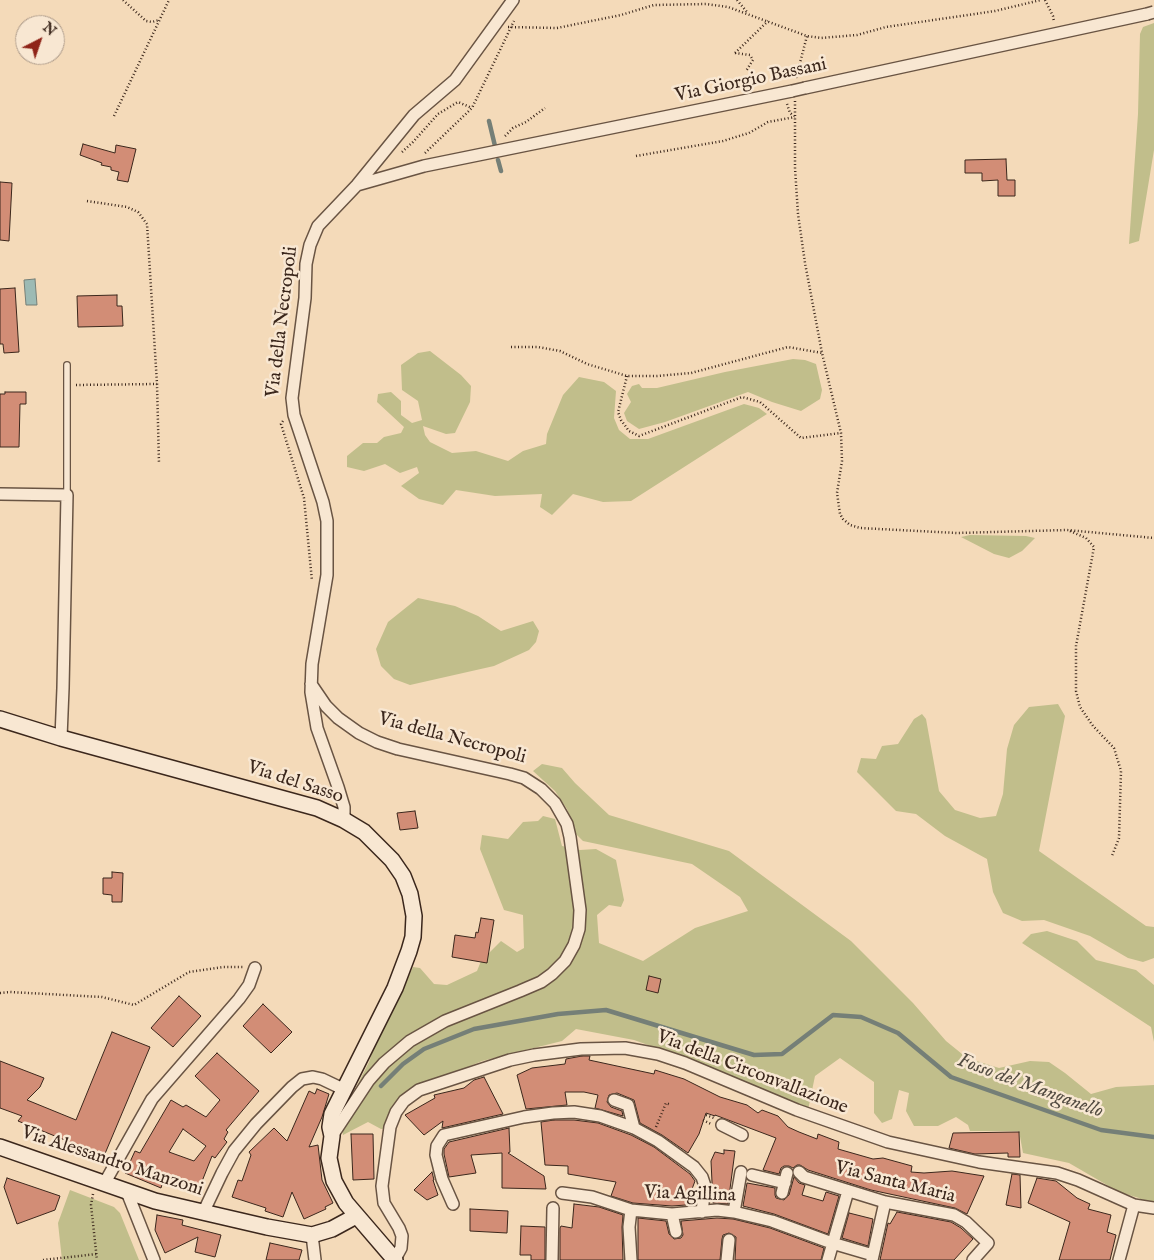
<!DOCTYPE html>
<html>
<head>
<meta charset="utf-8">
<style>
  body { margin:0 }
  #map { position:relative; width:1154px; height:1260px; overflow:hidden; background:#f4dab9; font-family:"IM FELL English",serif }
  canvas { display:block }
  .north { position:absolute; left:15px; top:15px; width:50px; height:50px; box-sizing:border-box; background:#f8e7d2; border:1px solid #ac9a89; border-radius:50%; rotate:41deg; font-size:14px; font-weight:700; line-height:20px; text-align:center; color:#3b271c }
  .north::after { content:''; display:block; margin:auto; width:18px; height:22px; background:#8f2418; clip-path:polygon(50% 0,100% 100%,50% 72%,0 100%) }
</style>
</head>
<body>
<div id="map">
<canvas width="1154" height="1260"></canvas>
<div class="north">N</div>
</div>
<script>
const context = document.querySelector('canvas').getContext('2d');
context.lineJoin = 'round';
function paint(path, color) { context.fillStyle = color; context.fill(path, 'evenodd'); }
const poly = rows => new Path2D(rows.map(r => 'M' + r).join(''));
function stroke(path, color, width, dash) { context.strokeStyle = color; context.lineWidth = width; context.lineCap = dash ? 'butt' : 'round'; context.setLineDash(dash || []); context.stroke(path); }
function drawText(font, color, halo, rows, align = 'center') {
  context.font = font + ' "IM FELL English",serif'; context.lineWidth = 5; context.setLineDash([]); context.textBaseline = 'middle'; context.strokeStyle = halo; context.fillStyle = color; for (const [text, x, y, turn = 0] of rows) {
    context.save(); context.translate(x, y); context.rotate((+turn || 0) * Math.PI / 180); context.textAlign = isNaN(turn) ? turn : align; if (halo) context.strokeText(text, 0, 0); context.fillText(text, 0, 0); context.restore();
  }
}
const green = poly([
  [1154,23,1154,150,1139,241,1129,244,1138,114,1140,34,1143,27],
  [430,351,461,375,471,386,470,402,455,433,446,434,423,426,425,435,430,442,452,453,476,451,508,461,523,451,546,444,547,434,563,395,579,377,604,382,616,391,614,418,619,430,630,439,648,439,744,404,759,408,767,414,631,501,603,502,573,494,552,515,540,507,542,494,495,496,456,490,443,505,419,499,401,486,419,473,417,467,400,473,385,464,364,471,347,467,347,456,363,443,377,443,384,437,401,433,404,427,377,402,378,394,391,392,401,401,401,415,412,423,422,420,418,401,402,390,401,365,418,353],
  [793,359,805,360,816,364,822,390,820,399,801,411,772,402,748,392,665,422,639,429,627,421,624,413,631,402,627,394,632,386,639,384,642,388,657,388,725,372],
  [970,535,1026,536,1035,538,1022,551,1009,558,994,554,961,537],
  [418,598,455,606,478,616,501,631,533,621,539,631,536,642,529,650,494,666,410,685,394,679,381,666,376,649,388,622],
  [1058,704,1065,716,1039,851,1146,926,1154,927,1154,958,1143,962,1128,958,1090,936,1044,920,1022,921,1003,913,993,892,987,859,945,836,916,814,896,811,857,772,861,758,876,759,882,746,898,744,914,719,922,714,926,719,939,791,955,810,980,818,996,816,1003,794,1007,749,1014,725,1029,707],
  [542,764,562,768,575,783,609,815,729,851,851,941,913,1003,946,1041,967,1058,999,1068,1030,1061,1049,1062,1065,1073,1091,1094,1116,1087,1154,1085,1154,1210,1139,1198,1119,1192,1069,1163,1023,1153,1019,1131,970,1131,968,1125,956,1117,938,1126,914,1126,906,1111,909,1093,899,1090,892,1119,882,1123,874,1113,874,1082,840,1058,815,1076,808,1110,685,1058,634,1040,576,1029,562,1041,482,1061,432,1082,398,1103,392,1128,381,1129,368,1122,343,1135,341,1117,369,1062,374,1047,413,967,420,968,434,984,447,985,477,971,481,961,501,941,517,952,524,948,523,915,504,910,480,849,482,835,508,839,523,822,538,821,543,816,555,819,562,846,580,850,596,849,616,860,624,900,621,907,609,905,597,915,599,943,643,961,695,928,748,911,740,897,692,864,583,841,576,834,567,809,555,791,533,771],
  [1047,931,1077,941,1096,960,1136,970,1154,985,1154,1042,1151,1027,1022,943,1031,934],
  [70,1190,114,1207,120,1213,139,1260,62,1260,58,1223]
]);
const water = poly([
  [35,279,37,305,26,305,24,280,35,279]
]);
const stream = poly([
  [489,121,495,146],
  [498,160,501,171],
  [381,1086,403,1064,424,1049,474,1029,558,1014,606,1010,754,1055,782,1054,833,1015,861,1017,898,1033,951,1077,1101,1130,1154,1137]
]);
const building = poly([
  [83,144,115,153,116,145,136,149,128,182,117,180,119,172,111,170,111,167,101,165,102,163,80,155,83,144],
  [1006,159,1007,180,1015,180,1015,196,998,196,998,180,982,181,982,173,965,173,965,160,1006,159],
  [0,182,12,183,9,241,0,240,0,182],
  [15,288,19,352,4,353,3,344,0,344,0,289,15,288],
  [117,295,117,306,122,306,123,326,78,327,77,296,117,295],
  [5,392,26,392,26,404,20,404,19,447,0,447,0,394,5,394,5,392],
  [415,811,418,828,400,830,397,813,415,811],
  [112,872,123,873,122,902,112,902,112,895,103,894,103,878,112,878,112,872],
  [481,918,494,920,487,963,452,957,455,935,475,938,476,932,478,933,481,918],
  [649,976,661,979,658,993,646,990,649,976],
  [179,996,201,1016,173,1047,151,1028,179,996],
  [263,1004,292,1032,271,1053,243,1026,263,1004],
  [112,1032,150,1047,104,1156,18,1121,22,1116,0,1108,0,1061,44,1078,40,1087,27,1100,76,1120,112,1032],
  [217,1053,259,1091,226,1130,228,1132,224,1139,227,1142,215,1158,212,1156,197,1194,163,1181,161,1188,125,1173,135,1151,140,1153,171,1100,183,1107,186,1105,206,1117,220,1100,195,1076,217,1053],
  [183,1129,206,1146,194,1161,169,1152,183,1129],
  [582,1056,590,1056,589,1060,654,1074,655,1070,684,1079,720,1097,747,1105,758,1113,762,1110,778,1116,788,1127,799,1132,817,1139,818,1134,839,1142,838,1149,873,1159,883,1158,912,1166,911,1172,924,1173,952,1171,984,1176,967,1214,955,1208,871,1190,808,1170,800,1165,797,1165,793,1168,789,1166,784,1166,781,1168,779,1174,763,1170,776,1138,715,1115,715,1116,706,1113,699,1134,688,1153,662,1135,640,1123,634,1100,617,1093,609,1095,607,1102,611,1107,622,1111,623,1116,595,1108,598,1095,584,1092,565,1092,567,1105,526,1109,517,1075,532,1068,565,1064,566,1059,582,1056],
  [484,1077,503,1114,442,1128,443,1121,424,1135,405,1115,435,1098,434,1095,464,1088,474,1080,484,1077],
  [317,1089,329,1094,322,1117,309,1147,318,1145,322,1180,333,1203,325,1207,326,1209,304,1219,292,1192,283,1217,265,1211,266,1208,232,1197,238,1180,242,1181,251,1155,249,1152,274,1128,287,1141,309,1091,315,1094,317,1089],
  [554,1120,574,1120,598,1123,631,1135,654,1147,690,1174,695,1181,686,1205,672,1206,633,1203,611,1196,616,1182,568,1174,568,1166,545,1165,541,1122,554,1120],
  [509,1128,510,1152,508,1153,544,1176,546,1189,502,1188,502,1153,471,1155,476,1173,449,1177,444,1154,444,1149,449,1142,509,1128],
  [1019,1132,1020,1157,1008,1157,1008,1153,975,1154,949,1148,953,1133,1019,1132],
  [351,1134,373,1134,374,1179,353,1180,351,1134],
  [724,1150,735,1151,728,1204,713,1203,711,1161,715,1152,724,1154,724,1150],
  [432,1172,434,1180,433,1180,438,1195,427,1200,414,1190,432,1172],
  [1012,1174,1020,1175,1021,1208,1006,1205,1012,1174],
  [794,1177,799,1183,805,1185,802,1195,823,1201,826,1192,839,1196,828,1234,774,1214,743,1206,747,1183,775,1188,775,1195,776,1198,784,1200,789,1195,794,1177],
  [7,1178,60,1196,55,1210,17,1224,4,1187,7,1178],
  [1037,1178,1056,1181,1077,1198,1090,1204,1088,1209,1111,1215,1107,1232,1116,1235,1110,1260,1059,1260,1070,1222,1028,1203,1037,1178],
  [574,1204,599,1207,623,1215,622,1227,623,1260,560,1260,560,1228,561,1226,572,1228,574,1204],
  [470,1209,508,1211,507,1233,470,1231,470,1209],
  [897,1212,951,1222,961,1228,973,1239,954,1260,880,1260,888,1223,890,1224,897,1212],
  [849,1213,873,1219,868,1246,842,1238,849,1213],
  [157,1215,183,1220,182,1225,221,1235,215,1257,195,1252,198,1237,165,1253,155,1230,157,1215],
  [638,1218,666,1221,669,1234,674,1239,681,1238,683,1235,681,1221,717,1218,733,1219,770,1228,824,1248,821,1260,735,1260,736,1237,729,1233,723,1235,722,1239,720,1260,638,1260,638,1218],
  [521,1226,545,1227,545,1260,531,1260,531,1255,520,1255,521,1226],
  [270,1243,302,1250,299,1260,266,1260,270,1243]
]);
const path = poly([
  [123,0,146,21,152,22,159,20],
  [737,0,747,12],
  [1045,0,1053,16,1054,22],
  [508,27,557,28,621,15,654,5,706,4,728,7,807,36,821,38,857,35,886,27,995,11,1041,0],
  [735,53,768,21],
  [735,53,750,55,753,60,746,71],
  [796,78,807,36],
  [795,101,795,168,798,214,805,263,822,353,841,433,842,461,837,493,840,514,843,519,850,525,860,528,957,533,1067,530,1154,538],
  [787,104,790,113,794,116],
  [114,116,169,0],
  [505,136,513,128,526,122,545,108],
  [402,152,413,142,438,114,458,102,472,108],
  [425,153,472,108,514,21],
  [636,156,723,141,749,133,768,122,795,117],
  [87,201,127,207,138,212,147,224,157,384,159,464],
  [511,347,538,347,560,351,587,364,627,376,657,376,691,373,788,347,822,353],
  [627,376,618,412,621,420,629,431,639,436,742,397,760,402,801,438,841,433],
  [76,385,157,384],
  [283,421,281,424,304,498,312,581],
  [1070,531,1086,538,1094,547,1076,646,1076,691,1080,707,1093,726,1114,748,1121,771,1119,838,1112,856],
  [0,993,10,992,102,997,134,1005,189,972,223,967,243,967],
  [706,1115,714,1118],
  [703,1120,711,1124],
  [656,1127,666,1103,671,1105],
  [93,1194,91,1205,97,1260],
  [43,1260,97,1254]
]);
const lane = poly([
  [67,495,67,365]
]);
const street = poly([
  [805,88,1147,14],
  [357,185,424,166,792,91],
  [0,494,67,495,63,688,61,738],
  [311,684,326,706,338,718,359,733,377,742,398,749,510,774,524,778,541,789,555,803,567,824,570,837,580,910,579,929,574,945,565,961,552,974,541,982,520,991,445,1021,410,1041,384,1063,369,1080,332,1136],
  [344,820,344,807,338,787,317,728,311,692,312,664,327,575,327,521,323,502,294,415,292,398,305,298,306,264,310,245,318,226,357,185,414,115,455,80,513,0],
  [614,1100,628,1105,634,1128],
  [722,1125,742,1135],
  [799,1172,804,1177,885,1202,954,1215,966,1222,988,1243,973,1260],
  [752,1175,785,1183],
  [104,1184,152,1099,239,999,249,985,255,968],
  [127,1192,154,1260],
  [562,1193,592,1197,631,1210,672,1214,717,1210,734,1212,772,1221,832,1243,873,1255],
  [782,1193,787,1173],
  [453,1204,442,1179,436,1155,437,1146,444,1135,524,1117,553,1113,574,1112,600,1116,634,1128,658,1141,694,1167,702,1177,705,1186,702,1212],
  [734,1212,741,1172],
  [203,1213,222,1173,234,1151,256,1124,292,1087,302,1079,313,1077,322,1079,343,1089],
  [672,1214,676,1232],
  [312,1235,315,1260],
  [395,1259,401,1248,402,1236,399,1228,384,1203,382,1186,390,1127,396,1112,404,1101,419,1090,510,1060,534,1055,581,1049,625,1048,658,1054,685,1063,797,1110,888,1142,979,1162,1057,1173,1078,1180,1134,1205,1154,1208],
  [552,1260,553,1208],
  [631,1260,629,1227,631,1210],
  [727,1260,729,1240],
  [828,1260,848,1191],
  [872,1260,885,1202],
  [1119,1260,1134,1205]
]);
const secondary = poly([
  [0,719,61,738,317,808,344,820,364,832,392,860,403,876,410,894,414,916,413,937,409,951,395,988,332,1114,330,1127,332,1136,329,1158,334,1181,346,1203,395,1260],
  [0,1147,155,1201,267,1227,312,1235,332,1229,356,1216]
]);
const streetBridge = poly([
  [1147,14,1154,12],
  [792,91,805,88]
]);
const streetNames = [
  ["Via Giorgio Bassani",751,81,-12],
  ["Via della Necropoli",283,322,-83],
  ["Via della Necropoli",452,739,15],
  ["Via del Sasso",295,783,18],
  ["Via della Circonvallazione",752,1073,21],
  ["Via Alessandro Manzoni",112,1162,18],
  ["Via Santa Maria",895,1183,14],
  ["Via Agillina",690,1195,2]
];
const waterNames = [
  ["Fosso del Manganello",1030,1087,20]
];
paint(green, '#c1be8b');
paint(water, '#9cbab4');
stroke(water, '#757f77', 1);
stroke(stream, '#757f77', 4.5);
paint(building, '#d28d76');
stroke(building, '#3b271c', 1);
stroke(lane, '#695443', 8);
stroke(street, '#695443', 14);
stroke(secondary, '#3b271c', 18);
stroke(path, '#3b271c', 2.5, [1, 2.5]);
stroke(lane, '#f8e7d2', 5.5);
stroke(street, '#f8e7d2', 11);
stroke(secondary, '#f8e7d2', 15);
stroke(streetBridge, '#695443', 14, []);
stroke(streetBridge, '#f8e7d2', 11);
drawText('19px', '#3b271c', '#f8e7d2', streetNames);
drawText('italic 20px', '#534c42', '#f8e7d2', waterNames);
</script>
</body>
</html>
